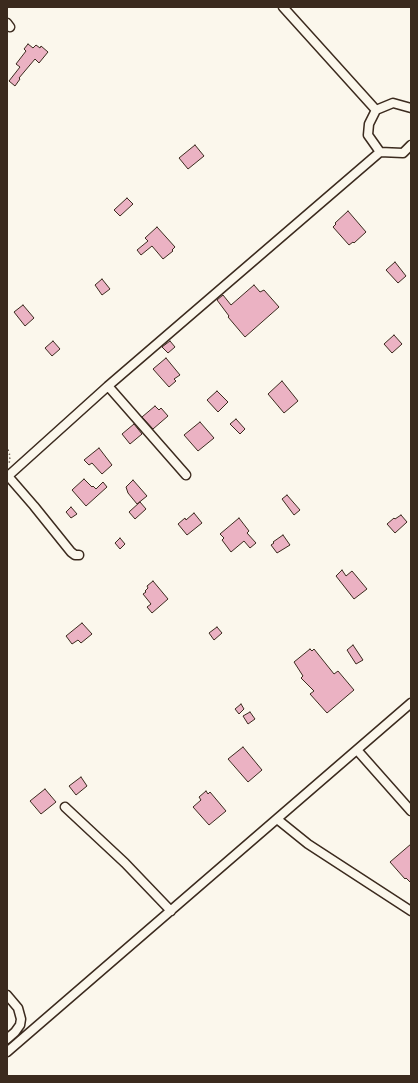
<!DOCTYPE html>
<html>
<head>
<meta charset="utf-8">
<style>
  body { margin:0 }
  #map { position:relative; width:418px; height:1083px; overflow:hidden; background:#fbf7ec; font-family:"Gochi Hand",sans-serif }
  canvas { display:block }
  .frame { position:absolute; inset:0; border:8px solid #3b2a1e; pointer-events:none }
</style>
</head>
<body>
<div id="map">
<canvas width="418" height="1083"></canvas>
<div class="frame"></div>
</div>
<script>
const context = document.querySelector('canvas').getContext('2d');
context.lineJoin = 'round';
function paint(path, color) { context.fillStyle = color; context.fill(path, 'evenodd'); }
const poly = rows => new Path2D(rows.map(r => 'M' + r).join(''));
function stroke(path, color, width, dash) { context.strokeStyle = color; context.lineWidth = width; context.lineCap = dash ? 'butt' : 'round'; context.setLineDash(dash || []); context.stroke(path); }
const building = poly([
  [28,44,33,48,36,45,40,48,41,46,48,52,39,63,35,59,19,78,20,79,15,86,9,81,20,67,16,64,26,51,24,49,28,44],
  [195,145,204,156,188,169,179,158,195,145],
  [127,198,133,204,120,216,114,210,127,198],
  [348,211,366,232,354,243,353,242,349,245,333,227,336,224,335,223,348,211],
  [157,227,175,247,172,250,173,251,163,259,152,246,141,255,137,250,148,241,145,238,157,227],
  [395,262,406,276,398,283,386,270,395,262],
  [102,279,110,289,102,295,95,285,102,279],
  [254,285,260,292,264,290,279,307,245,337,228,317,229,316,217,300,223,295,231,305,254,285],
  [23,305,34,318,25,326,14,312,23,305],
  [394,335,402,344,392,353,384,344,394,335],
  [53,341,60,349,52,356,45,348,53,341],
  [170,341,175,347,168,353,162,347,170,341],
  [166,358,180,375,174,379,176,381,169,387,153,369,166,358],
  [282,381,298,401,284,413,268,394,282,381],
  [217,391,228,402,218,412,207,400,217,391],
  [155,406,159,410,161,408,168,416,153,429,142,417,155,406],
  [236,419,245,429,240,434,230,424,236,419],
  [200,422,214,438,198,451,184,435,200,422],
  [134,424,142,434,130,444,122,434,134,424],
  [99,448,112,465,102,474,92,463,89,465,84,460,99,448],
  [84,479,92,487,93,486,96,489,103,482,107,487,86,506,72,490,84,479],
  [133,480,147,496,137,504,128,493,126,487,133,480],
  [287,495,300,510,294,515,282,499,287,495],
  [140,502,146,509,135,519,129,512,140,502],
  [71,507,77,514,71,518,66,512,71,507],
  [194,513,202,523,187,535,178,524,185,518,186,520,194,513],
  [401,515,407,522,395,533,387,524,394,518,395,519,401,515],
  [239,518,249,531,247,533,256,543,250,548,244,541,231,552,222,540,224,538,220,534,239,518],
  [283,535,290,545,277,553,271,545,274,543,273,542,283,535],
  [120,538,125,544,120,549,115,543,120,538],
  [342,570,346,576,352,571,367,589,354,599,336,576,342,570],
  [153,581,168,599,152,613,147,607,151,604,143,594,146,592,145,591,148,588,147,586,153,581],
  [82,623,92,634,81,643,78,640,72,644,66,636,82,623],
  [217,627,222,633,214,640,209,633,217,627],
  [353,645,363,660,356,664,347,650,353,645],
  [310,649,312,651,314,649,334,674,338,671,354,690,327,713,310,694,314,691,301,678,303,676,294,662,310,649],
  [241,704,244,709,239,714,235,709,241,704],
  [250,712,255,719,248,724,243,716,250,712],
  [243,747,262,770,248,782,228,759,243,747],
  [81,777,87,786,76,795,69,786,81,777],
  [45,789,56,802,41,814,30,801,45,789],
  [206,791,208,794,210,792,226,811,209,825,193,807,201,800,199,797,206,791],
  [411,844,411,883,406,878,405,879,390,862,411,844]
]);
const path = poly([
  [7,446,10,456,9,465]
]);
const minor = poly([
  [283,7,376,110],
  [7,23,10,27],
  [411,108,393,103,376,110,369,124,368,135,380,152,403,153,411,145],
  [108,386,186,475],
  [8,476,34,506,71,552,75,555,79,555],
  [7,477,108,386,380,152],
  [357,750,411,811],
  [65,807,125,863,171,911],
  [277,819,308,844,411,911],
  [7,995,18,1008,21,1019,20,1025,15,1032,7,1039],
  [7,1052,411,703]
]);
paint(building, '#ebb2c3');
stroke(building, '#3b2a1e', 1);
stroke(minor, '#3b2a1e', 11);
stroke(path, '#3b2a1e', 1.5, [1, 3]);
stroke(minor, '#fbf7ec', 8);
</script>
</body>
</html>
